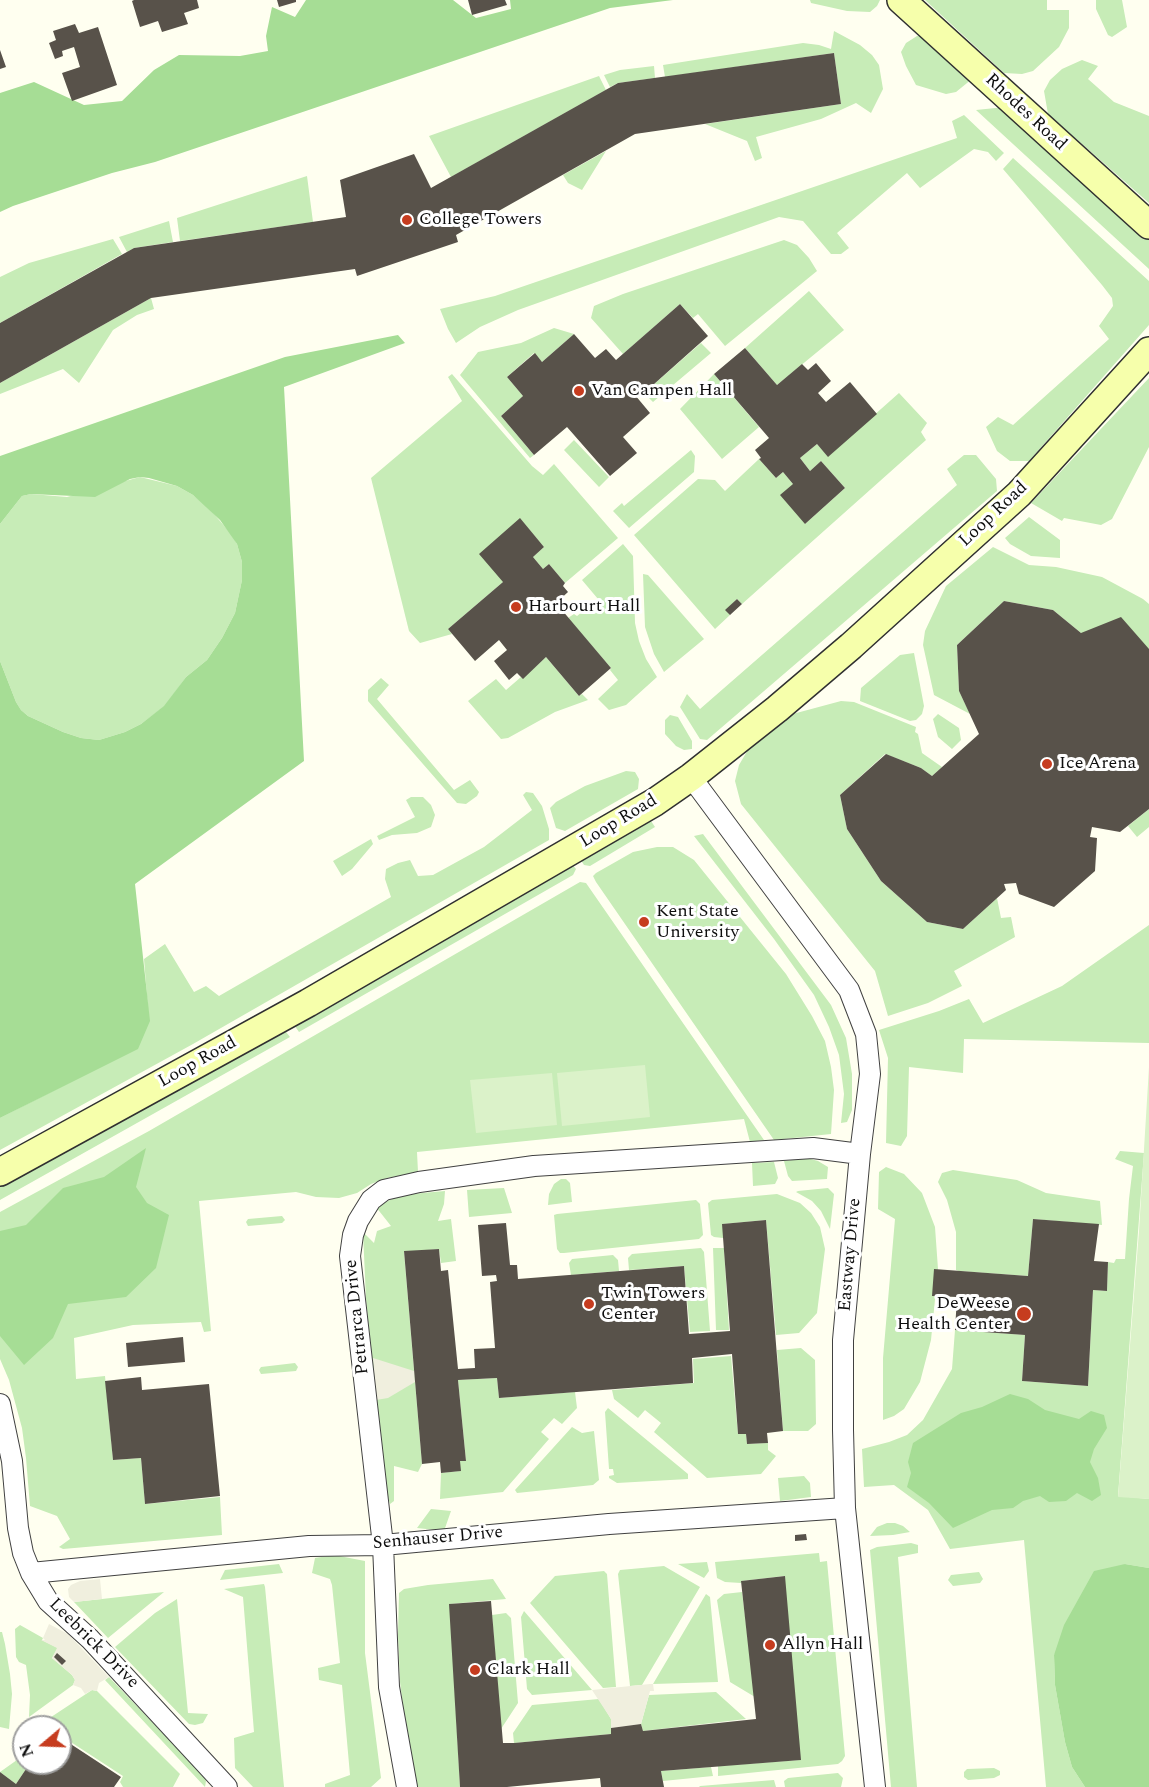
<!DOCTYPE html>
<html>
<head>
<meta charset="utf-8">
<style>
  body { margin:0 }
  #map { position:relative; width:1149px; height:1787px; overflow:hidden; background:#fffff0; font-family:Spectral,serif }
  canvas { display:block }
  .north { position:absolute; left:12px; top:1715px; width:60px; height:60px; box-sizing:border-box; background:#fff; border:2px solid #9f9f9f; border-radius:50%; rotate:251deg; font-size:16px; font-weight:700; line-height:24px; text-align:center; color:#0e0e0e }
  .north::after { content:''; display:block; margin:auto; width:21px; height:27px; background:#c63c1f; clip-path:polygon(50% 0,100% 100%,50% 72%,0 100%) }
</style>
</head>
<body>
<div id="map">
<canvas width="1149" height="1787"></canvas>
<div class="north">N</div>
</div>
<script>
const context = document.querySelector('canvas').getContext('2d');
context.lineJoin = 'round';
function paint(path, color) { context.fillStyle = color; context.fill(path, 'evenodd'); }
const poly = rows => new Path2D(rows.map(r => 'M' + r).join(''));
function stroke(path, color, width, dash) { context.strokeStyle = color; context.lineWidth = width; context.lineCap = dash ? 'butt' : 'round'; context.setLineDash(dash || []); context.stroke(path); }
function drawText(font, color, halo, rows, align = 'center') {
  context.font = font + ' Spectral,serif'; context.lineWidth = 6; context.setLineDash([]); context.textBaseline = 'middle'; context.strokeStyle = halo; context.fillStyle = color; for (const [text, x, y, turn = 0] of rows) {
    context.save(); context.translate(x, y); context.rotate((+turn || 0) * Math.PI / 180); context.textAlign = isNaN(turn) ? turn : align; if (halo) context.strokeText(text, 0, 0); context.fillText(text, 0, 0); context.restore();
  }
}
const green = poly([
  [810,0,880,0,877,6,870,12,847,11,811,3],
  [925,0,1047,0,1047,10,1069,10,1069,28,1059,47,1033,71,1022,74,1004,73],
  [1096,0,1122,0,1127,27,1112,37,1108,35,1096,9],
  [834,31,860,45,872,55,879,65,883,89,871,113,856,103,821,119,756,137,762,158,755,161,747,141,705,124,841,104,834,53,665,77,663,65,803,43,819,45,831,49],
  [927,34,972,79,956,92,946,94,916,85,906,66,901,52,906,43,917,36],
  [1082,60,1098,66,1088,79,1114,102,1149,116,1149,203,1048,114,1044,91,1050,80,1062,69],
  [654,66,655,78,618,83,610,87,604,75,620,70],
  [599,76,606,90,451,177,429,136],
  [1005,107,1149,240,1149,269,976,110],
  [964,115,1004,153,996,161,988,152,974,149,920,188,907,173,837,233,849,248,841,254,831,254,803,221,779,217,518,310,480,327,456,343,448,329,440,309,495,296,957,138,952,121],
  [606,151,582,190,568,183,563,175],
  [1013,158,1149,281,1149,325,1029,461,1010,461,997,451,986,427,998,417,1013,425,1109,339,1099,326,1113,306,1112,298,1102,285,1003,169],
  [307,176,313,222,180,241,177,218],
  [169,221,173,242,134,248,127,252,119,237],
  [113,239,122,254,0,323,0,277,29,263],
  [784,240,797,245,809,258,817,271,725,346,698,314,693,318,680,304,623,354,591,318,594,306,623,294],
  [809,291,844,330,777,385,745,348],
  [151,298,154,309,137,315,113,330,79,383,63,369,0,394,0,383],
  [554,328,574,334,542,362,534,353,507,377,523,396,501,416,534,455,530,458,460,375,478,352,521,343],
  [701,343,711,353,653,402,644,393],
  [452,374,532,466,543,475,554,464,618,538,565,583,549,564,543,569,533,557,544,547,520,519,503,582,448,629,452,634,420,643,409,631,371,478,462,401,448,377],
  [714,374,759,427,722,459,680,409],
  [1149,378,1149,447,1112,519,1101,525,1064,518,1062,521,1031,503],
  [899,393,927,423,921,432,926,440,742,604,737,599,726,610,730,615,715,629,634,535,698,479,715,480,725,491,759,459,776,478,783,472,793,484,805,524,845,488,821,461,810,471,800,458,817,444,828,456],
  [574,440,609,477,599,487,564,450],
  [691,450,695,456,694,472,629,528,613,511,622,503,624,506],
  [964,455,976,455,996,479,997,491,707,740,700,739,680,707,687,694,700,709,957,485,947,469],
  [140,477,177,486,193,495,208,507,232,535,237,544,242,562,242,580,235,613,222,638,207,660,186,677,165,706,141,724,125,732,99,740,81,738,63,732,28,716,21,710,16,702,0,661,0,524,22,496,31,494,67,497],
  [1029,517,1060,540,1060,558,1031,556,1010,544,1005,538],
  [623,544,633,556,635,623,639,641,646,659,657,677,626,705,609,710,598,699,618,680,610,670,611,668,568,618,574,614,577,616,598,599,582,580],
  [993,547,1029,565,1056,567,1102,577,1143,599,1149,604,1149,649,1081,633,1053,610,1004,601,957,645,959,691,970,714,934,695,923,645,925,631,946,586],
  [643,574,648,575,704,639,664,672,654,654,645,627],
  [914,653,924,706,922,714,916,720,910,721,860,701,861,688,900,655],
  [546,657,579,696,582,694,588,700,555,712,508,738,501,739,468,701,496,679,506,690,521,677,523,678],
  [381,678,389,685,377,699,454,790,470,780,479,792,477,796,466,804,457,803,368,701,368,690],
  [841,701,854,702,916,727,915,732,918,734,922,753,942,767,932,776,921,768,885,754,840,795,847,829,881,881,927,922,963,929,997,898,1001,918,1011,917,1015,937,954,971,962,986,928,1003,888,1016,875,971,741,804,735,781,739,765,749,748,789,715],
  [938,714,959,728,961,740,952,749,938,737,933,719],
  [670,715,678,717,692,741,692,749,684,750,676,746,665,734,665,720],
  [626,771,635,772,639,779,638,789,565,831,556,828,550,808,556,802,585,786],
  [526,792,533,793,542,806,549,829,549,840,193,1044,0,1150,0,1118,74,1080,149,1021,144,959,165,944,194,992,206,986,219,996,391,897,385,879,386,869,398,863,410,860,418,876,433,875,484,847,532,810,523,795],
  [411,797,423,797,431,805,435,815,431,827,417,833,392,835,379,840,377,836,415,817,406,800],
  [1149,809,1149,827,1137,837,1128,826],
  [651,821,655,827,590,866,584,865,579,857,636,824],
  [703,834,831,1005,846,1038,852,1074,852,1110,847,1122,841,1123,844,1094,839,1055,829,1027,814,995,774,939,694,836],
  [371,839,373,844,352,869,342,876,333,861],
  [657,847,673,847,694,860,786,974,812,1016,825,1041,831,1067,834,1090,831,1134,774,1140,596,882,593,876,596,873,633,852],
  [571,863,576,869,573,875,299,1032,292,1022],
  [580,882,586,883,764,1140,750,1142,744,1119,417,1152,418,1172,387,1178,371,1184,357,1193,339,1198,316,1197,296,1192,199,1201,211,1331,204,1332,201,1322,133,1325,74,1338,76,1379,105,1376,113,1460,141,1458,145,1504,220,1497,222,1535,63,1549,59,1547,70,1539,57,1516,30,1506,26,1458,22,1428,9,1380,0,1359,0,1212,149,1131],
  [1149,925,1149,1043,964,1039,963,1073,909,1067,907,1136,901,1146,886,1143,888,1058,879,1030,939,1011,969,999,983,1023,1062,986],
  [283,1028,290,1037,0,1200,0,1187],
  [1120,1151,1144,1153,1118,1496,1149,1499,1149,1568,1125,1564,1054,1655,1055,1685,1065,1742,1072,1767,1085,1787,1046,1787,1024,1540,950,1549,928,1510,894,1485,864,1487,862,1449,889,1442,907,1435,923,1420,952,1369,955,1330,1025,1335,1022,1381,1088,1386,1093,1290,1107,1291,1108,1262,1114,1263,1116,1259,1125,1259,1129,1199,1133,1166,1115,1159],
  [807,1158,818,1161,828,1167,827,1179,792,1181,788,1176,784,1161],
  [774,1162,778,1178,775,1184,753,1186,752,1163],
  [886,1167,904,1174,922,1193,935,1227,938,1269,931,1340,920,1382,904,1409,894,1416,883,1420,883,1358,895,1219,878,1209,879,1172],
  [953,1170,1017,1180,1046,1193,1100,1201,1102,1225,1033,1219,1028,1276,959,1271,956,1270,956,1232,947,1200,938,1182,942,1173],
  [561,1179,566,1179,570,1183,572,1202,548,1205,549,1194,554,1184],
  [504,1188,512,1213,469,1217,467,1190],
  [828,1188,834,1194,830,1229,821,1211,812,1201,796,1192,798,1191],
  [445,1191,444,1204,438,1221,451,1219,456,1261,441,1263,439,1249,404,1252,422,1464,418,1472,394,1466,394,1501,390,1504,384,1483,366,1299,363,1232,374,1243,377,1231,391,1226,376,1207,400,1195],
  [777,1194,800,1203,811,1213,820,1227,825,1249,817,1313,799,1333,776,1335,766,1220,723,1224,723,1238,714,1237,711,1235,708,1203,712,1200],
  [696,1200,700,1204,703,1235,699,1239,564,1253,560,1253,557,1249,554,1215,557,1214],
  [282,1216,285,1220,282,1223,248,1226,246,1222,248,1219],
  [701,1248,704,1252,710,1331,690,1332,684,1266,629,1270,628,1258,632,1254],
  [713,1248,724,1248,729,1330,716,1330],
  [613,1255,618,1260,619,1271,571,1275,569,1263,572,1259],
  [801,1348,815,1360,816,1424,808,1431,783,1431,777,1350],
  [731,1356,738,1434,746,1434,747,1444,768,1443,768,1450,776,1456,761,1474,707,1478,654,1432,661,1423,645,1410,638,1418,614,1399,612,1390,694,1383,693,1359],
  [295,1363,298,1367,296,1371,261,1374,259,1370,261,1367],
  [497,1378,499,1398,575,1392,577,1408,562,1424,554,1418,541,1432,549,1439,503,1492,440,1499,441,1473,460,1471,460,1461,466,1461,458,1380],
  [608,1408,688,1474,688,1479,617,1483,609,1478,609,1476,614,1475,613,1469,609,1469,605,1412],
  [572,1427,582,1433,594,1431,599,1480,593,1485,517,1493,515,1490],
  [804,1476,810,1483,811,1497,780,1501,778,1478],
  [431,1509,451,1511,444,1531,417,1528],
  [887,1523,895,1523,903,1526,910,1532,893,1535,870,1536,877,1527],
  [911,1543,918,1545,918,1553,898,1557,917,1787,891,1787,870,1550,877,1547],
  [819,1553,820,1562,827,1561,845,1756,842,1761,838,1764,718,1776,718,1766,800,1760,784,1576,742,1581,741,1583,725,1582,717,1578,715,1562],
  [334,1555,365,1561,365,1653,381,1778,371,1787,325,1787,325,1784,350,1775,342,1685,319,1680,318,1668,340,1663,332,1585,330,1579,312,1573,315,1558],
  [707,1562,709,1571,704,1578,678,1564],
  [279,1564,283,1573,220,1580,225,1570],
  [664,1566,700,1587,642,1685,630,1686,618,1574,620,1570],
  [604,1571,607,1574,616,1687,603,1688,530,1603,555,1576],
  [979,1572,983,1579,980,1583,953,1586,948,1580,951,1575],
  [493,1579,506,1599,450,1604,460,1787,417,1787,407,1740,400,1682,398,1635,399,1593,404,1589,428,1585],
  [264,1584,265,1587,284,1787,253,1787,235,1768,234,1738,254,1732,243,1597,224,1589],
  [164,1592,108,1638,74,1602,102,1599],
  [742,1592,755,1697,730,1682,717,1600,724,1594],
  [706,1594,710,1597,718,1682,653,1684],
  [177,1599,188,1713,208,1714,203,1723,195,1725,189,1724,115,1647,155,1613],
  [524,1611,592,1690,532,1695,527,1689,521,1617],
  [506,1613,511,1618,518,1703,501,1729,492,1615],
  [20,1625,43,1638,42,1640,58,1648,52,1658,72,1675,75,1680,73,1685,29,1717,30,1695,26,1665,19,1662,16,1657,15,1629],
  [0,1632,2,1632,5,1644,10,1674,12,1694,9,1729,0,1727],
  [109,1677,204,1776,206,1781,205,1787,105,1680],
  [92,1690,97,1691,180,1774,173,1787,123,1787,120,1782,123,1776,60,1735,60,1727,36,1727],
  [716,1692,746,1719,643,1731,641,1724,649,1695],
  [599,1699,611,1719,611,1734,514,1743,513,1733,532,1705],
  [24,1755,24,1763,30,1763,16,1784,0,1772],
  [711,1767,713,1776,663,1781,661,1771],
  [994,1768,1000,1771,1000,1775,994,1778,968,1780,964,1777,964,1772,967,1769],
  [838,1773,843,1778,841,1787,785,1787,784,1781,788,1778],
  [774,1780,776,1787,699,1787,700,1786]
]);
const forest = poly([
  [306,0,453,0,476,18,511,9,510,0,673,0,610,8,155,162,112,173,13,206,0,212,0,93,34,82,84,105,122,101,154,70,179,55,240,56,268,51,266,36,272,7,295,17],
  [398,335,405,343,284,387,304,761,135,884,150,1021,138,1049,0,1118,0,661,16,702,21,710,28,716,63,732,81,738,99,740,125,732,141,724,164,706,186,677,207,660,222,638,235,613,242,580,242,562,237,544,220,520,193,495,177,486,149,478,140,477,130,479,95,497,31,494,22,496,0,524,0,456,285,357],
  [146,1148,136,1187,147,1203,169,1215,156,1268,126,1297,68,1304,53,1338,24,1365,0,1336,0,1231,26,1225,63,1188,104,1177],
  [1010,1394,1028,1399,1045,1410,1079,1419,1091,1411,1104,1415,1107,1428,1094,1449,1090,1462,1098,1478,1101,1495,1092,1501,1077,1493,1066,1501,1049,1502,1040,1496,1023,1501,1013,1508,992,1510,953,1528,929,1503,907,1487,911,1473,908,1462,913,1443,961,1413,982,1407],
  [1125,1564,1149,1568,1149,1787,1085,1787,1072,1767,1065,1742,1055,1685,1054,1655,1064,1625,1094,1571]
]);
const pitch = poly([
  [645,1065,650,1117,562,1126,557,1073],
  [1149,1067,1149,1499,1118,1497,1139,1231],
  [552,1073,557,1125,476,1133,470,1080]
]);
const plaza = poly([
  [373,1358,414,1371,415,1382,388,1398,376,1400],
  [100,1579,102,1599,74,1602,69,1597,68,1589,71,1585,80,1581],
  [49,1624,68,1634,109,1677,99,1683,97,1691,92,1690,85,1694,81,1688,73,1685,75,1680,72,1675,52,1658,57,1648,41,1640,45,1640,43,1638],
  [650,1684,653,1684,654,1691,650,1691,641,1724,611,1728,611,1719,592,1690]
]);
const building = poly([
  [134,0,197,0,199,8,184,13,188,24,162,32,158,21,140,27,132,1],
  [277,0,296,0,296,2,279,7],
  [468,0,505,0,507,5,472,15],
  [75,24,79,33,98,27,117,85,72,101,62,73,80,67,74,47,62,51,63,56,55,59,49,43,56,40,53,31],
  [0,50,6,67,0,69],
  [834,53,841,104,635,134,456,235,458,242,357,276,355,269,151,298,0,383,0,323,134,248,346,217,340,180,414,154,431,188,618,83],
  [680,304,708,336,644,393,641,390,635,395,650,413,623,437,637,453,610,476,567,427,534,455,501,416,523,396,507,377,535,353,542,362,574,334,595,358,606,349,616,360],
  [745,348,777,385,802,364,808,370,816,363,831,381,818,393,826,402,850,382,877,414,828,457,817,444,800,458,810,471,821,461,845,488,805,524,780,495,793,484,783,472,776,478,759,459,761,458,755,450,769,438,714,374],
  [520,518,544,547,533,557,543,569,549,564,565,583,563,586,568,592,556,603,611,668,579,696,546,657,523,679,517,673,509,680,494,661,507,650,499,640,475,661,448,629,503,582,479,554],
  [737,599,742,604,730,615,725,610],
  [1004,601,1053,610,1081,633,1121,617,1149,649,1149,809,1120,832,1092,827,1090,837,1097,838,1095,871,1054,907,1019,894,1016,883,1004,884,1006,890,963,929,927,922,881,881,847,829,840,795,886,754,921,768,932,776,979,734,959,691,957,645],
  [1033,1219,1099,1224,1094,1261,1108,1262,1107,1291,1093,1290,1088,1386,1022,1381,1025,1335,955,1330,957,1297,932,1296,934,1269,1028,1276],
  [766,1220,783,1431,767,1433,768,1443,747,1444,746,1434,738,1434,732,1354,692,1358,693,1383,499,1398,497,1378,458,1380,466,1461,460,1461,461,1471,441,1473,440,1462,422,1464,404,1251,439,1249,441,1271,448,1270,458,1369,475,1368,474,1349,495,1348,490,1282,497,1281,496,1275,482,1276,478,1225,506,1223,510,1265,517,1265,518,1279,684,1266,689,1334,730,1331,722,1224],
  [183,1337,185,1362,128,1367,126,1343],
  [141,1377,142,1390,209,1384,220,1496,145,1504,141,1458,113,1460,105,1381],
  [806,1534,807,1540,795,1541,795,1535],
  [785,1576,801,1760,661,1771,664,1787,601,1787,600,1778,507,1787,460,1787,449,1604,491,1601,503,1743,514,1743,611,1734,611,1728,641,1724,643,1731,756,1719,741,1581],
  [57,1653,66,1661,62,1665,54,1657],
  [60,1737,121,1777,114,1787,0,1787,0,1772,16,1784,30,1763,60,1763]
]);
const street = poly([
  [691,777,849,990,866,1034,870,1074,860,1154,843,1340,843,1430,845,1508,875,1787],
  [0,1404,12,1461,18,1528,23,1553,31,1573,48,1601,90,1639,227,1787],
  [31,1573,309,1546,383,1545,609,1524,845,1508],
  [407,1787,389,1687,383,1545,350,1256,353,1235,358,1221,371,1200,384,1190,419,1182,534,1166,813,1148,860,1154]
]);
const secondary = poly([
  [901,0,1149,225],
  [0,1172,308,1003,655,802,691,777,777,709,851,646,1019,494,1149,351]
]);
const markers = [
  [407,220,6,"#c63c1f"],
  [579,391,6,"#c63c1f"],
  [516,607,6,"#c63c1f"],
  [1047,764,6,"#c63c1f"],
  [644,922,6,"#c63c1f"],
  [589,1304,6,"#c63c1f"],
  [1024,1314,8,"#c63c1f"],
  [770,1645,6,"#c63c1f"],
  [475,1670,6,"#c63c1f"]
];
const streetNames = [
  ["Rhodes Road",1025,113,43],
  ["Loop Road",994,515,-43],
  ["Loop Road",619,822,-31],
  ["Loop Road",198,1063,-29],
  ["Eastway Drive",851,1255,-85],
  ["Petrarca Drive",358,1317,-96],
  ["Senhauser Drive",438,1539,-5],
  ["Leebrick Drive",93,1644,45]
];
const poiNames = [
  ["College Towers",419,220],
  ["Van Campen Hall",591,391],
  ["Harbourt Hall",528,607],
  ["Ice Arena",1059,764],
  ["Kent State",656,912],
  ["University",656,933],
  ["Twin Towers",601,1294],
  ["Center",601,1315],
  ["DeWeese",1010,1304,"right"],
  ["Health Center",1010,1325,"right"],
  ["Allyn Hall",782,1645],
  ["Clark Hall",487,1670]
];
paint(green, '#c7ecb7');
paint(forest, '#a6dd95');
paint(pitch, '#dbf2c9');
paint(plaza, '#f0efde');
paint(building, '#58524a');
stroke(street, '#414141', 22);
stroke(secondary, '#303030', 30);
stroke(street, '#fff', 20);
stroke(secondary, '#f6ffab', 27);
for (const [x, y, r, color] of markers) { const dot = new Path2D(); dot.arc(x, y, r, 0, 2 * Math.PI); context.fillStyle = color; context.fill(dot); stroke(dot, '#fff', 2); }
drawText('18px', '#0e0e0e', '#fff', streetNames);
drawText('18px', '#0e0e0e', '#fff', poiNames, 'left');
</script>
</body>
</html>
